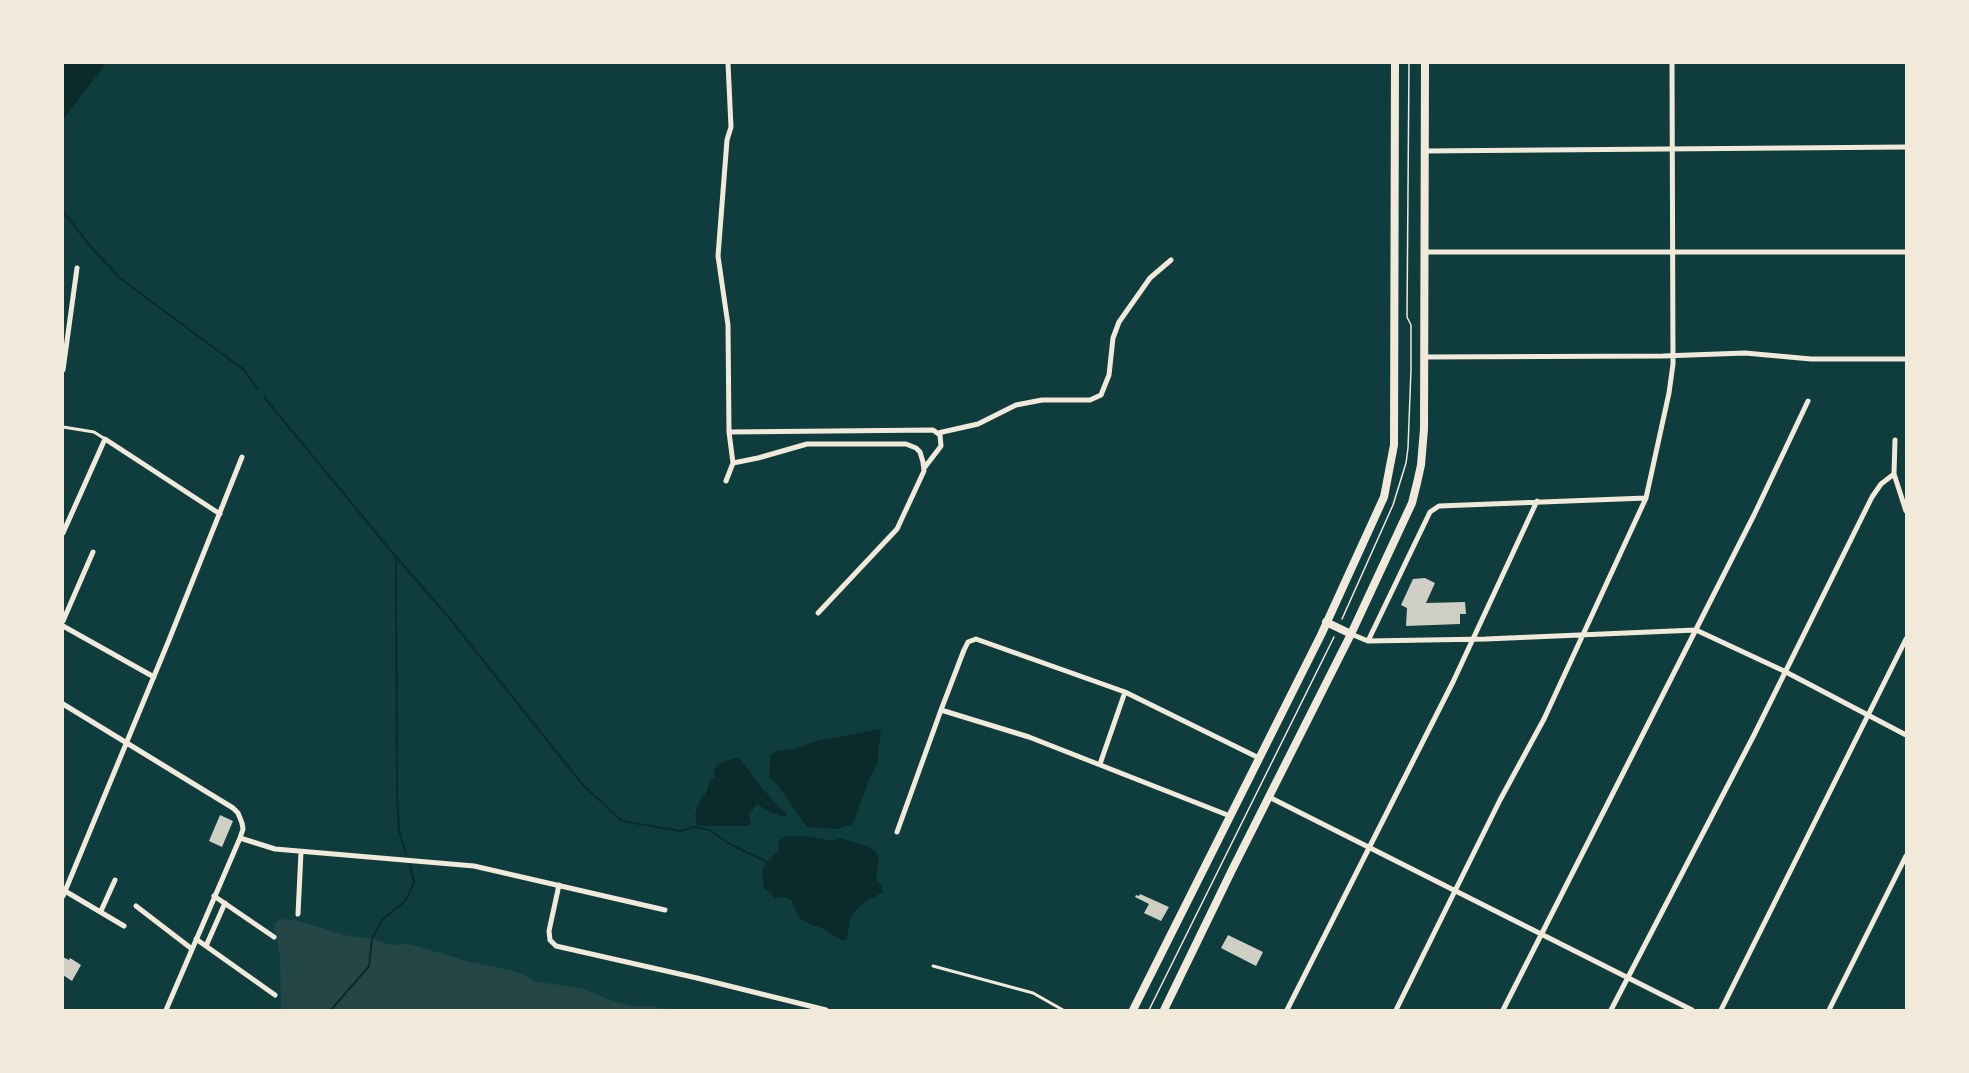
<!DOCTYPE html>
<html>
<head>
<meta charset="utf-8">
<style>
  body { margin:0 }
  #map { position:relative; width:1969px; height:1073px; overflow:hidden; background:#0f3d3e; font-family:"Roboto Condensed",sans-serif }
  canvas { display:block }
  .frame { position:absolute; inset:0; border:64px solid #f1e9da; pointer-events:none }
</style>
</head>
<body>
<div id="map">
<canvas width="1969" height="1073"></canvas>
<div class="frame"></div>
</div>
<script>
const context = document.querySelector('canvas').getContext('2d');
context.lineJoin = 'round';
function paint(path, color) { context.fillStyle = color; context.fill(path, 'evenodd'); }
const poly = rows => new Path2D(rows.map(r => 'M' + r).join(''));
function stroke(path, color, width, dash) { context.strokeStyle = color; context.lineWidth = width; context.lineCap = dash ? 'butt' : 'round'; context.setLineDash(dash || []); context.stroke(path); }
const green = poly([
  [281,919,299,921,344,935,372,939,392,945,408,944,420,947,470,962,509,970,525,975,534,981,584,989,605,998,630,1006,647,1006,680,1010,281,1010,280,957,274,925]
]);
const water = poly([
  [63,63,104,63,104,66,63,120],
  [881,729,877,765,870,777,853,824,836,829,807,827,776,783,769,777,771,754,778,751,794,749,817,741],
  [735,758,741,760,761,787,787,815,785,817,768,811,757,804,749,815,751,824,748,826,697,826,695,815,698,804,707,791,709,783,715,776,713,770,719,764],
  [787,836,808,836,833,841,841,838,867,846,875,851,879,860,876,879,881,885,883,892,863,903,851,916,847,938,843,941,822,928,809,924,799,918,792,901,785,897,775,898,764,888,762,871,767,862,778,851,779,841]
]);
const stream = poly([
  [63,211,90,246,121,279,244,370,257,388],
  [264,397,396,557,397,795,399,830,406,854],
  [396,557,446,614,583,785,622,821,680,831,693,827,710,830,728,843,767,862],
  [331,1010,369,966,372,939,381,921,405,901,411,890,414,882,410,865]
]);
const building = poly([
  [1425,578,1435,583,1426,603,1465,602,1466,614,1460,614,1460,624,1406,626,1407,608,1401,605,1413,579],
  [220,815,233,821,222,847,209,841],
  [1140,894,1169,907,1161,921,1144,913,1149,904,1135,897,1136,895,1139,896],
  [1228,935,1263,952,1256,966,1221,948],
  [63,957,69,960,70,958,81,965,72,981,63,975]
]);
const path = poly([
  [1342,619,1393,505,1406,463,1408,448,1411,369,1411,325,1407,317,1409,63],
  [1149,1010,1334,637]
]);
const service = poly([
  [63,427,94,432,105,439],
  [933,966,1033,993,1063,1010]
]);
const minor = poly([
  [1424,151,1906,147],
  [1424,252,1906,252],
  [1424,357,1663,356,1745,353,1811,359,1906,359],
  [63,370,77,268],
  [729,432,933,430,940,435,941,446,925,467],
  [938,433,978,424,1016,405,1042,400,1090,400,1101,395,1109,375,1113,338,1119,322,1150,278,1171,260],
  [733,463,758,458,807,444,906,444,916,448,920,452,923,462,924,471,897,529,818,613],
  [1894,474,1906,511],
  [726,481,733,463,729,432,728,325,718,256,727,140,731,127,728,63],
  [63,533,105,439,220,514],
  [63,621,93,552],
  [63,626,154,677],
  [1351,634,1368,641,1486,639,1696,630,1784,671,1906,735],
  [1368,641,1430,512,1439,506,1646,498],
  [63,704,233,808,238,813,242,823,243,829,240,838,166,1010],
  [941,710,1029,737,1230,816],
  [1100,764,1125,692],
  [1269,797,1692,1010],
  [897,832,941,710,964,650,968,642,976,639,1125,692,1259,758],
  [240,838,275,849,474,866,665,910],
  [559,885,549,931,550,940,556,946,697,978,826,1010],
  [65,891,124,926],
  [63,896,169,640,242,457],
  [214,896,274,937],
  [136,906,192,949],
  [101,911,115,880],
  [298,914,301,852],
  [196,939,275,995],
  [206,946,225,903],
  [1287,1010,1453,682,1537,501],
  [1396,1010,1500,800,1544,719,1646,498,1669,393,1673,364,1672,63],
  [1503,1010,1754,515,1808,401],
  [1611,1010,1754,735,1872,497,1881,484,1894,474,1895,440],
  [1721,1010,1906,639],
  [1829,1010,1906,856]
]);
const primary = poly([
  [1326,622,1351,634],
  [1133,1010,1321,635,1384,497,1394,445,1395,63],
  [1164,1010,1232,870,1351,634,1412,503,1417,483,1421,465,1424,429,1425,63]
]);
paint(green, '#244646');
paint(water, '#0a2a2b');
stroke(stream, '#0a2a2b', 2);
paint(building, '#cfcfc3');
stroke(path, '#f1e9da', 1.5);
stroke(service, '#f1e9da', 3);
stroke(minor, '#f1e9da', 5);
stroke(primary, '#f1e9da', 8);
</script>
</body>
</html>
